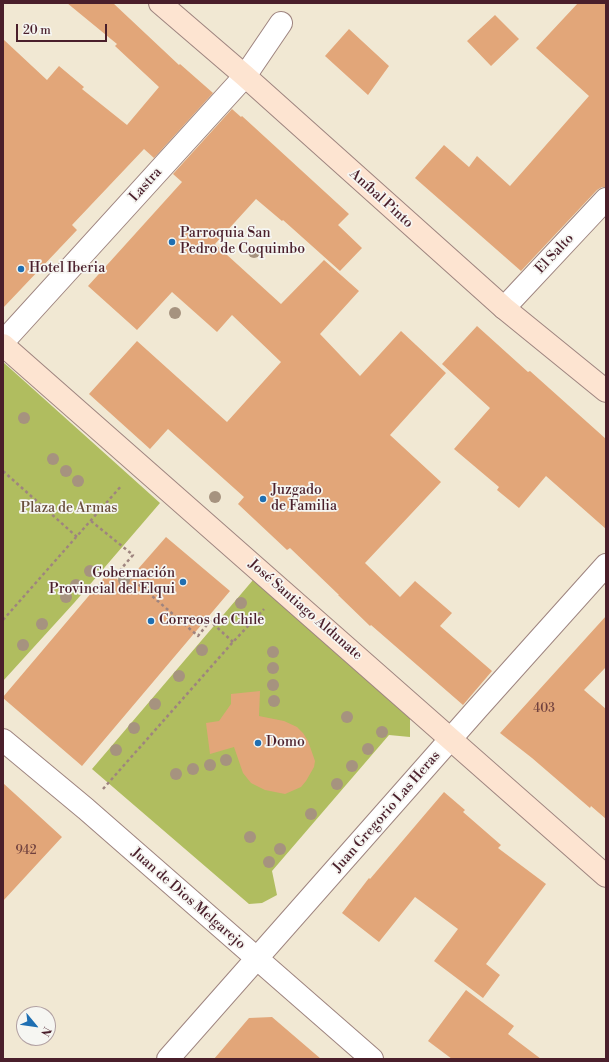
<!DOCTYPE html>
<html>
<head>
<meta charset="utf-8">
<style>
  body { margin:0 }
  #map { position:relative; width:609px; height:1062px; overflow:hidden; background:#f1e8d3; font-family:"Libre Bodoni",serif }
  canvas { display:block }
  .frame { position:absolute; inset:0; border:4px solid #4a1f2b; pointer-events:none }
  .north { position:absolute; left:16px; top:1006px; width:40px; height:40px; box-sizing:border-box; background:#f6f6f2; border:1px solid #b1a0a2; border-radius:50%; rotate:119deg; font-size:11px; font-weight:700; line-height:16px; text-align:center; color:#4a1f2b }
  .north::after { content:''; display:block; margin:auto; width:14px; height:18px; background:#1f6fb2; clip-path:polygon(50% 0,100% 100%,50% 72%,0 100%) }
  .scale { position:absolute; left:16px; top:24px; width:91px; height:18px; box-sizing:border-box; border:2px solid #4a1f2b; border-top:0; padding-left:5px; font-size:12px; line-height:14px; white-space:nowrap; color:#4a1f2b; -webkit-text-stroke:3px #f6f6f2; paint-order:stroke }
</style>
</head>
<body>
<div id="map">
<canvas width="609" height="1062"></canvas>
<div class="frame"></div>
<div class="north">N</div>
<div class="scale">20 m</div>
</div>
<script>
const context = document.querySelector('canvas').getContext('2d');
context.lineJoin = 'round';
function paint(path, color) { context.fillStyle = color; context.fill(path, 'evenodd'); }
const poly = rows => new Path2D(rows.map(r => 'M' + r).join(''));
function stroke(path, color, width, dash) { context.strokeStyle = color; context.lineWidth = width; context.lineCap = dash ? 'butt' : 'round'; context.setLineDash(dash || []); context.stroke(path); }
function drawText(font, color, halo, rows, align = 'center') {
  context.font = font + ' "Libre Bodoni",serif'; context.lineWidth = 3.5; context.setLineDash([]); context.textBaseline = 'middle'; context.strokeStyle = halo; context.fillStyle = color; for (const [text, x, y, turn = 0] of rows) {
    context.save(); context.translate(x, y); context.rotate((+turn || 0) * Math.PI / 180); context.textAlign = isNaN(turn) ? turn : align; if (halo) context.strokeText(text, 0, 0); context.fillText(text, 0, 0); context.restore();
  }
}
const green = poly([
  [3,362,160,503,74,603,3,681],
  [253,580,410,718,410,737,389,735,272,871,277,895,262,903,249,904,92,769]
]);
const building = poly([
  [67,3,113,3,179,65,180,64,213,93,154,158,144,149,72,225,77,230,3,308,3,39,47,80,59,66,84,87,82,89,127,125,159,87,115,46,117,44],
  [578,3,606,3,606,187,602,187,597,190,521,271,415,178,444,145,469,167,477,156,510,186,589,96,536,48],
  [495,15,519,39,491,66,467,41],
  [349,29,389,66,368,95,325,56],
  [232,109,241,117,242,116,349,214,338,225,362,248,340,271,283,220,282,221,256,199,215,244,281,304,324,260,359,291,320,334,360,376,401,331,446,373,390,435,441,482,365,563,400,597,415,581,452,613,440,626,492,671,463,705,371,625,370,626,338,595,339,595,290,548,287,550,238,504,244,497,168,429,150,449,89,394,137,341,227,422,281,362,232,315,217,332,172,292,137,330,88,286,182,182,173,174],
  [477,326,528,372,530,371,606,439,606,529,546,476,519,508,497,490,499,487,454,449,490,408,442,364],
  [166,537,230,591,82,766,3,698,3,697,109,572,124,585],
  [606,616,606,667,584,690,606,709,606,819,591,806,590,808,532,758,500,733],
  [260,691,259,716,284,721,297,727,303,733,308,741,315,761,314,767,306,781,301,787,285,794,265,790,251,783,243,773,234,747,210,754,206,723,219,721,231,704,231,694],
  [3,783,62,837,3,901],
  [444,792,465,810,463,812,501,845,498,848,546,884,486,964,500,975,483,998,434,961,458,929,415,897,379,942,342,913,369,878,370,879],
  [466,990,514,1026,508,1034,541,1059,452,1059,428,1041],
  [272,1017,321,1059,214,1059,249,1018]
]);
const path = poly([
  [3,471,77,537],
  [91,521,133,555,121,569,198,636,210,621,233,642],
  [3,620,122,485],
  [103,789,233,642,264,609]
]);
const pedestrian = poly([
  [504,308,606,199]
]);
const minor = poly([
  [3,342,245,76,281,23],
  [168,1059,477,709,606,565]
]);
const tertiary = poly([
  [3,740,86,809,372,1059]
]);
const secondary = poly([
  [160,3,245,76,504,308,606,391],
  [3,345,606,876]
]);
const trees = [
  [254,252],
  [175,313],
  [24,418],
  [53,459],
  [66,471],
  [78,481],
  [215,497],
  [90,571],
  [124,580],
  [76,585],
  [66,597],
  [241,603],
  [42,624],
  [23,645],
  [202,650],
  [273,652],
  [273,668],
  [179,676],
  [273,685],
  [274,701],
  [155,704],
  [347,717],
  [134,728],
  [382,732],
  [368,749],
  [116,750],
  [226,760],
  [210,765],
  [352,766],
  [193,769],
  [176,774],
  [337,784],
  [311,814],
  [250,837],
  [280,849],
  [269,862]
];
const markers = [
  [172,242,4,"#1f6fb2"],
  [21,269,4,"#1f6fb2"],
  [263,499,4,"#1f6fb2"],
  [183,582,4,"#1f6fb2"],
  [151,621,4,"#1f6fb2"],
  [258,743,4,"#1f6fb2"]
];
const numberNames = [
  ["403",544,709],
  ["942",26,851]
];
const streetNames = [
  ["Lastra",146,185,-48],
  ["Aníbal Pinto",381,199,42],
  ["El Salto",555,254,-47],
  ["José Santiago Aldunate",305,610,41],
  ["Juan Gregorio Las Heras",387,812,-49],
  ["Juan de Dios Melgarejo",188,899,41]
];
const poiNames = [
  ["Parroquia San",180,234],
  ["Pedro de Coquimbo",180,250],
  ["Hotel Iberia",29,269],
  ["Juzgado",271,491],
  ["de Familia",271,507],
  ["Gobernación",175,574,"right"],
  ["Provincial del Elqui",175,590,"right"],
  ["Correos de Chile",159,621],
  ["Domo",266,743]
];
const parkNames = [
  ["Plaza de Armas",69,509]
];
paint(green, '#b0bd5f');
paint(building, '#e2a679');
stroke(pedestrian, '#9e847f', 24);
stroke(minor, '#9e847f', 24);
stroke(tertiary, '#9e847f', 24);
stroke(secondary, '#9e847f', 24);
stroke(path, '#9e847f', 2.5, [3, 3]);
stroke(pedestrian, '#fff', 22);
stroke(minor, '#fff', 22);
stroke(tertiary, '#fff', 22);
stroke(secondary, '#fde4d1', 22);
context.fillStyle = '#a6937f';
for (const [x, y] of trees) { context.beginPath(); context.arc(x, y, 6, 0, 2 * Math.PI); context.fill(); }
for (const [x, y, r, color] of markers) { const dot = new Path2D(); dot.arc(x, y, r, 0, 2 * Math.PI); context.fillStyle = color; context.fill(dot); stroke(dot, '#f6f6f2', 1.5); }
drawText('12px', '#70413e', null, numberNames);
drawText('14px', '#4a1f2b', '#f6f6f2', streetNames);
drawText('14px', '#4a1f2b', '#f6f6f2', poiNames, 'left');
drawText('14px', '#694e3b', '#f6f6f2', parkNames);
</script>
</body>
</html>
